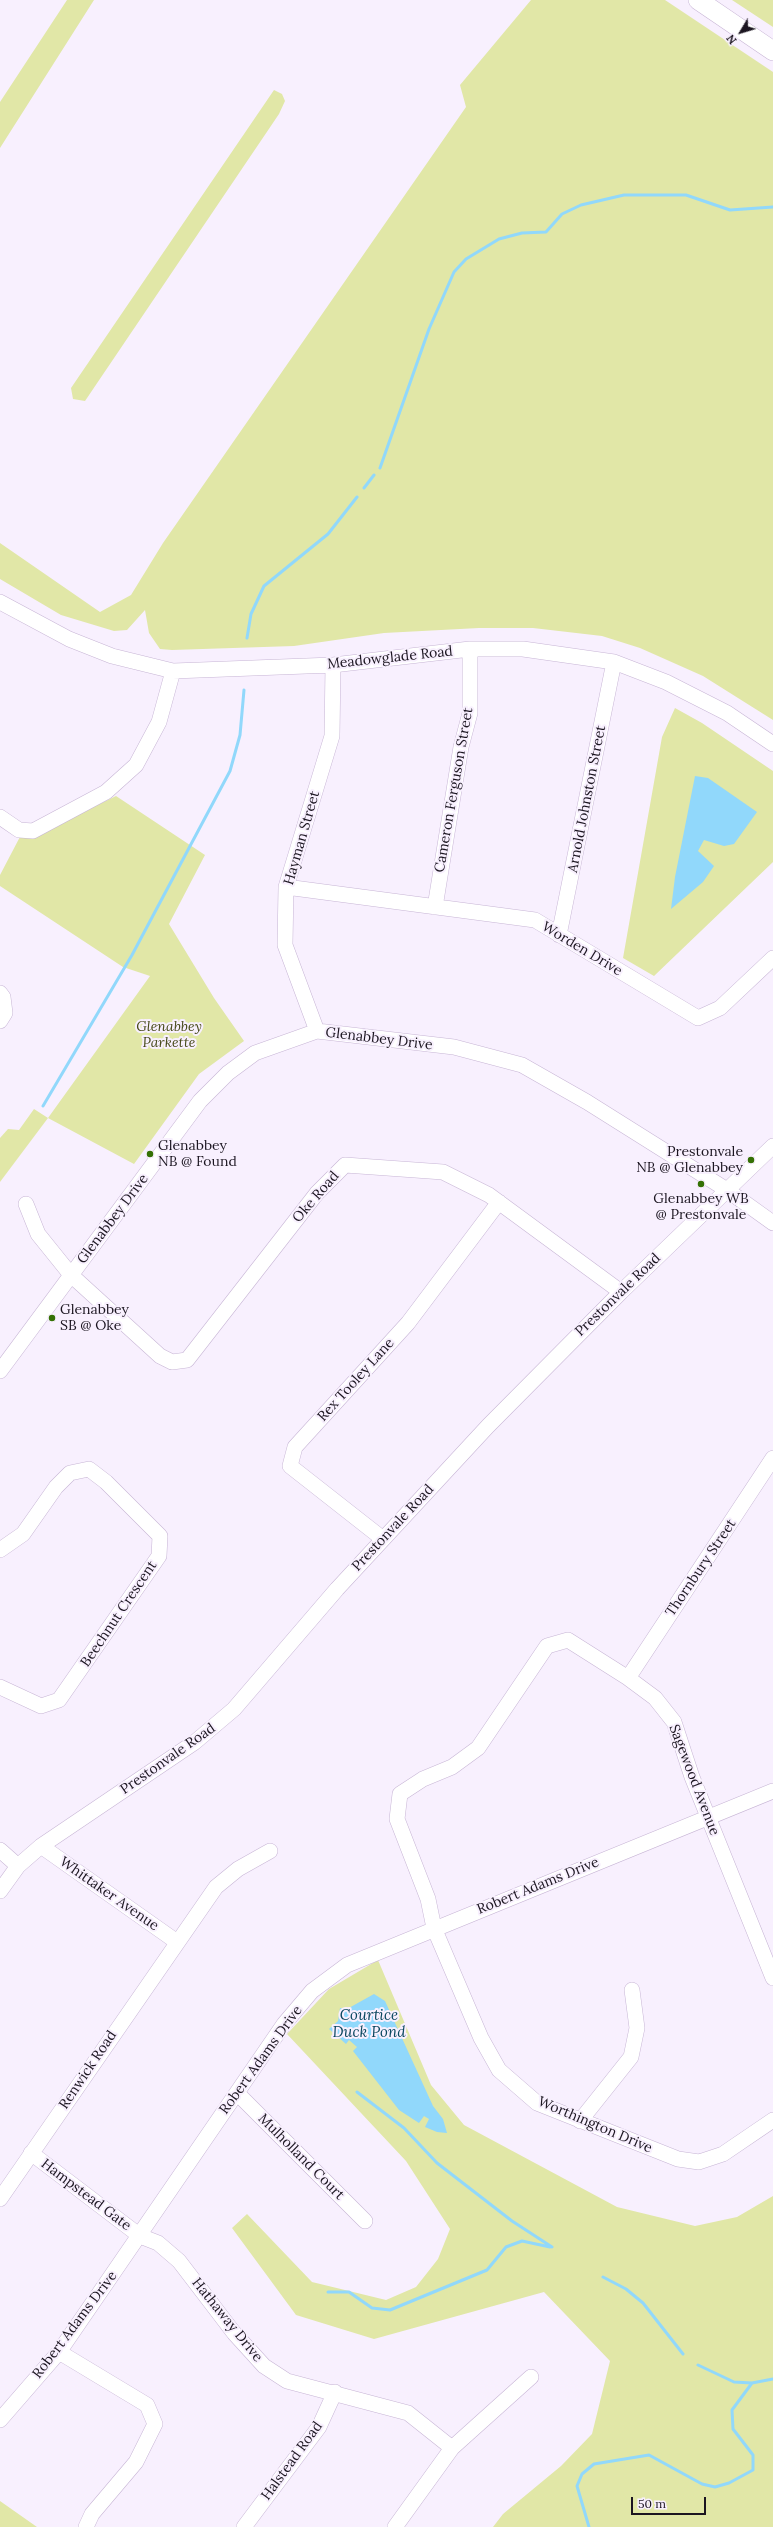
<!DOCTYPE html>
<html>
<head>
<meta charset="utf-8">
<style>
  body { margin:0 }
  #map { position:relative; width:773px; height:2527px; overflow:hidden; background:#f8f0fe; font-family:Lora,serif }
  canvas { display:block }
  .north { position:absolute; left:721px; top:12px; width:40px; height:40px; -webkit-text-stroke:3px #f8f0fe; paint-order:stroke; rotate:232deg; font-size:11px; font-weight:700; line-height:16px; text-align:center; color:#1b1520 }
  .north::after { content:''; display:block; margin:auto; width:14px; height:18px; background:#1b1520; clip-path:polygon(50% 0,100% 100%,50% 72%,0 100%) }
  .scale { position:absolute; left:631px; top:2497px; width:75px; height:18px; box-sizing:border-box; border:2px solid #1b1520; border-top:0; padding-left:5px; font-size:12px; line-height:14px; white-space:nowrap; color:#1b1520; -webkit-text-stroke:3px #f8f0fe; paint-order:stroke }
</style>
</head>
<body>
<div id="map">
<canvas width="773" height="2527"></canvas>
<div class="north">N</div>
<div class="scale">50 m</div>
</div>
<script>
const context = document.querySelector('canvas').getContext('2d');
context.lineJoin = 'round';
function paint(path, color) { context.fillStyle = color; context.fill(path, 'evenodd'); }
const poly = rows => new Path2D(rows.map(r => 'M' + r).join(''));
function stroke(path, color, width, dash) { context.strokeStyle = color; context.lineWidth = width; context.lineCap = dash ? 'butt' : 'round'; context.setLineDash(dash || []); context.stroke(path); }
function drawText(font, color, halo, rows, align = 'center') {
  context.font = font + ' Lora,serif'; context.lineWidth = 4; context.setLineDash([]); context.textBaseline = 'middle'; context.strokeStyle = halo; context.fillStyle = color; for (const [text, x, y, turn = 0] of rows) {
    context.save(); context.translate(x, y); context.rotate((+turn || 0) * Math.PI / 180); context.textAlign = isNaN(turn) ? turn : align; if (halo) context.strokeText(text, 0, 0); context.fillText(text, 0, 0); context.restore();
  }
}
const green = poly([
  [67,0,94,0,0,148,0,102],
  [531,0,665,0,773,72,773,720,703,676,640,648,602,636,533,628,479,628,384,633,294,646,172,650,160,649,149,633,145,610,127,630,114,631,61,615,0,579,0,543,100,612,131,595,163,543,466,107,460,85],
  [732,0,773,0,773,27],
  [274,90,282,94,285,101,279,114,85,401,73,399,71,388],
  [675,708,702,723,773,771,773,862,654,976,623,958,662,737],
  [116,796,205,855,169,924,214,998,244,1041,199,1074,134,1164,48,1118,0,1182,0,1138,8,1129,19,1130,34,1109,48,1118,150,976,123,967,0,886,0,875,22,833,54,826],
  [378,1960,431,2085,464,2125,617,2207,695,2226,737,2217,773,2196,773,2527,493,2527,503,2514,561,2466,592,2434,610,2361,544,2292,374,2339,296,2315,232,2228,247,2214,312,2282,386,2300,416,2287,438,2259,450,2229,406,2161,287,2034,329,1989],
  [0,2501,37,2527,0,2527]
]);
const water = poly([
  [695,776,708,778,757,812,734,844,724,846,704,840,698,851,714,866,703,882,671,909,675,877],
  [374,1994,385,2001,433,2106,443,2119,447,2133,437,2132,425,2127,429,2119,424,2116,419,2123,399,2110,353,2051,357,2047,349,2040,346,2044,329,2029,338,2021,340,2008,347,2009]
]);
const stream = poly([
  [380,468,429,329,454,272,466,259,499,239,522,233,546,232,562,214,581,205,624,195,686,195,730,210,773,207],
  [364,488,374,475],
  [247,638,251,614,264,586,328,534,357,497],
  [43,1106,132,955,230,771,240,735,244,690],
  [357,2092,404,2128,437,2163,512,2221,552,2247],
  [603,2277,626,2289,643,2303,683,2354],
  [328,2292,349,2292,372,2308,390,2310,487,2270,506,2247,522,2241,550,2247],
  [698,2365,734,2382,752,2383],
  [589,2527,577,2486,582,2474,594,2464,649,2455,702,2484,715,2487,729,2483,753,2470,753,2455,733,2429,732,2410,752,2383,773,2379]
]);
const minor = poly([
  [0,602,69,639,112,656,173,671,333,665,470,649,523,649,614,662,666,682,727,713,773,744],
  [0,817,19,830,33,831,106,792,136,765,159,722,173,671],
  [286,887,535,920,698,1018,720,1008,773,958],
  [435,907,461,747,470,713,470,649],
  [559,935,614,662],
  [0,993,3,997,5,1013,0,1021],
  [317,1031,285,945,286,887,332,736,333,665],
  [26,1204,38,1234,71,1275,160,1356,172,1362,187,1360,317,1193,345,1165,443,1172,489,1195,621,1292],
  [0,1371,200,1101,228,1073,255,1053,317,1031,454,1047,522,1065,587,1102,727,1190,773,1223],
  [383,1539,290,1466,295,1447,408,1323,499,1202],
  [0,1550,23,1534,56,1487,70,1473,89,1469,106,1482,160,1536,159,1556,59,1700,41,1706,0,1687],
  [628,1678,773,1458],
  [41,1846,177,1942],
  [0,1850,18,1866],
  [0,1891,18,1866,41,1846,195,1742,234,1709,337,1589,488,1426,621,1292,773,1146],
  [773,1978,692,1777,674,1722,655,1698,628,1678,568,1640,547,1646,478,1748,452,1767,423,1779,400,1794,397,1819,428,1899,434,1928,481,2038,499,2070,537,2103,678,2159,699,2162,723,2154,773,2120],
  [237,2093,365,2221],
  [580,2121,631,2057,637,2028,632,1990],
  [31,2153,140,2236,158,2243,179,2261,234,2333,264,2366,287,2381,408,2413,452,2448],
  [0,2199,216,1887,238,1869,270,1851],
  [59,2352,147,2405,155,2424,136,2462,92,2514,86,2527],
  [0,2420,59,2352,284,2024,312,1991,347,1965,773,1791],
  [244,2527,319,2427,335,2392],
  [395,2527,452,2448,531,2377]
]);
const major = poly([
  [698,0,773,51]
]);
const markers = [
  [150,1154,4,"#357105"],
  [751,1160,4,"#357105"],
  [701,1184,4,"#357105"],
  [52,1318,4,"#357105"]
];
const streetNames = [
  ["Meadowglade Road",390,658,-6],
  ["Cameron Ferguson Street",454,790,-80],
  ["Arnold Johnston Street",587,799,-79],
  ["Hayman Street",302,838,-74],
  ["Worden Drive",582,949,31],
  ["Glenabbey Drive",379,1039,7],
  ["Oke Road",316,1197,-49],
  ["Glenabbey Drive",113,1219,-53],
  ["Prestonvale Road",618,1295,-44],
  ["Rex Tooley Lane",356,1380,-48],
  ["Prestonvale Road",393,1528,-47],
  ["Thornbury Street",701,1568,-56],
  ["Beechnut Crescent",119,1614,-56],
  ["Prestonvale Road",168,1759,-35],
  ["Sagewood Avenue",694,1780,69],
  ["Robert Adams Drive",538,1886,-22],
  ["Whittaker Avenue",109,1894,35],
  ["Robert Adams Drive",261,2060,-54],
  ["Renwick Road",88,2070,-56],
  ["Worthington Drive",595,2125,23],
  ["Mulholland Court",301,2157,45],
  ["Hampstead Gate",86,2195,37],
  ["Hathaway Drive",227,2320,51],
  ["Robert Adams Drive",75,2325,-53],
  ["Halstead Road",292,2461,-54]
];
const parkNames = [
  ["Glenabbey",169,1027],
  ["Parkette",169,1043]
];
const poiNames = [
  ["Glenabbey",158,1146],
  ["NB @ Found",158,1162],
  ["Prestonvale",743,1152,"right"],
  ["NB @ Glenabbey",743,1168,"right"],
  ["Glenabbey WB",701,1199,"center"],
  ["@ Prestonvale",701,1215,"center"],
  ["Glenabbey",60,1310],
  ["SB @ Oke",60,1326]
];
const waterNames = [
  ["Courtice",369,2016],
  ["Duck Pond",369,2033]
];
paint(green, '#e1e7a7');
paint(water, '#91d8fb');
stroke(stream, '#91d8fb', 3);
stroke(minor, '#c7b5d5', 16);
stroke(major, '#c7b5d5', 20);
stroke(minor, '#fff', 15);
stroke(major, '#fff', 19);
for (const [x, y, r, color] of markers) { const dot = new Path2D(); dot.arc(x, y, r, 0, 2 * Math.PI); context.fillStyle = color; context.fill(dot); stroke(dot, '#f8f0fe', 1.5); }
drawText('14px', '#1b1520', '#f8f0fe', streetNames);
drawText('italic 14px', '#474a19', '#f8f0fe', parkNames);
drawText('14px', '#1b1520', '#f8f0fe', poiNames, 'left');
drawText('italic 15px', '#0a475f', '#f8f0fe', waterNames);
</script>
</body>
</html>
